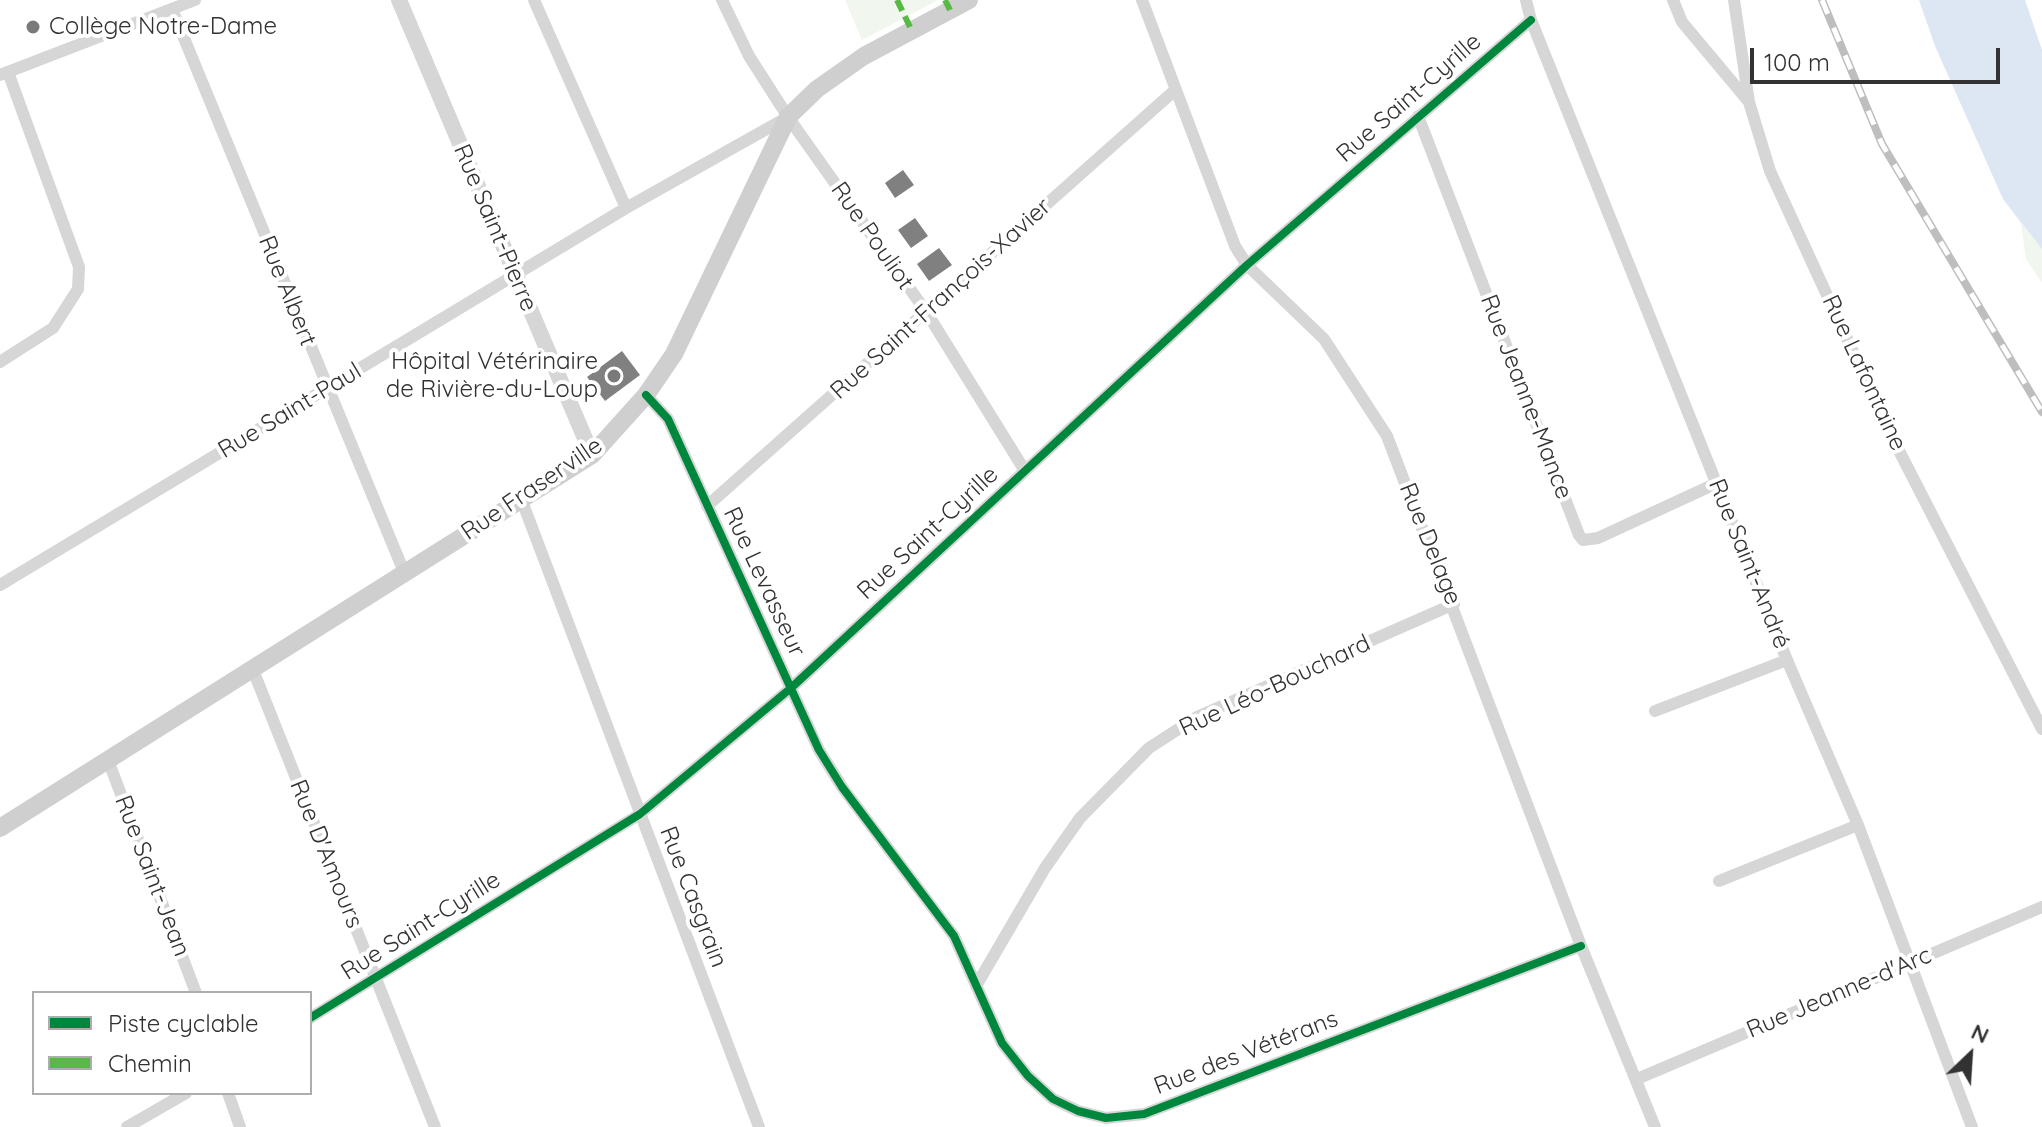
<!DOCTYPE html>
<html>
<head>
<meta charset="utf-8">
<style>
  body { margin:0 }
  #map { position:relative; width:2042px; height:1127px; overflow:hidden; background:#fff; font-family:Quicksand,sans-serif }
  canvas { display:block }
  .legend { position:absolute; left:32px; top:991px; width:280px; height:104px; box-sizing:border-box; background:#fff; border:2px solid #adadad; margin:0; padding:10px 14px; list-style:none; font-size:24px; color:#323232 }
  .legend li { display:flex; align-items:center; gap:16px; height:40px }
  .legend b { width:40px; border:2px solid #adadad }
  .north { position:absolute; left:1930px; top:1015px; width:80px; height:80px; -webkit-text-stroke:6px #fff; paint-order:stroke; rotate:25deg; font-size:22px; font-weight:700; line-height:32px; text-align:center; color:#323232 }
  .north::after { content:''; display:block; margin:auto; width:28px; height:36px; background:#323232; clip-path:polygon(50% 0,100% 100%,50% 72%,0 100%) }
  .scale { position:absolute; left:1750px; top:48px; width:250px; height:36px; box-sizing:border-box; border:4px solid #323232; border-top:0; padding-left:10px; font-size:24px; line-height:28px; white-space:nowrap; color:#323232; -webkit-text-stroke:6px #fff; paint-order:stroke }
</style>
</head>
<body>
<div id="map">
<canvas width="2042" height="1127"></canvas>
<ul class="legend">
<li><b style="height:10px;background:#00873e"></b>Piste cyclable</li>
<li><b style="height:10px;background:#58b947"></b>Chemin</li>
</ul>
<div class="north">N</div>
<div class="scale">100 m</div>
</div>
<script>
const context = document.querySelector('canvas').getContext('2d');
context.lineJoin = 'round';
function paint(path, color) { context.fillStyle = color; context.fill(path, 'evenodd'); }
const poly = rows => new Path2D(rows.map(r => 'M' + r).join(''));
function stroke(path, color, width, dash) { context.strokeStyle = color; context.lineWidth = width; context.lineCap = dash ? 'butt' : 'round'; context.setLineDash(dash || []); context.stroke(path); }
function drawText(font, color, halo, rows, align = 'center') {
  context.font = font + ' Quicksand,sans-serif'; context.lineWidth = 8; context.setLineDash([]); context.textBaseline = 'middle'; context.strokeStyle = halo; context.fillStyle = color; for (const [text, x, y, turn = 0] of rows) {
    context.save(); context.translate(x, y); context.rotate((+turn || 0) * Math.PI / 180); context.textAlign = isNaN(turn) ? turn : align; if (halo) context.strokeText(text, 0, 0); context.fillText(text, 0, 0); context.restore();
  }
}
const green = poly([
  [845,0,938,0,862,40],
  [2003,199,2042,249,2042,283,2026,259,2021,224]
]);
const water = poly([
  [1919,0,2025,0,2042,50,2042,249,2003,199,1935,46]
]);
const building = poly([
  [903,170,914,185,895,198,885,183],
  [915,218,928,236,911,248,898,230],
  [939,248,952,265,929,281,917,264],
  [622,351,640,375,605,401,587,377]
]);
const minor = poly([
  [534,0,626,208],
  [722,0,749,56,788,117,927,313,1025,471],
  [1142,0,1235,246,1247,265,1324,339,1387,436,1581,946,1655,1127],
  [1526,0,1531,20,1787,660,1858,825,1972,1127],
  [1673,0,1682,22,1749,102],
  [1734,0,1749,102,1770,171,1893,439,2042,729],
  [172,9,404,572],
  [0,75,195,0],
  [1418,116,1579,535,1583,540,1598,538,1717,483],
  [0,362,53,328,78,289,79,267,8,72],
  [646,395,668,419,819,750,842,787,954,936,1002,1043,1028,1076,1053,1099,1078,1111,1106,1118,1144,1114,1581,946],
  [522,501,759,1127],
  [707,506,1174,91],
  [0,585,626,208,788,117],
  [253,670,435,1127],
  [1655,711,1787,660],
  [108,760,196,993],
  [1719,881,1858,825],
  [976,986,1045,868,1080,818,1149,748,1197,717,1454,604],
  [310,1018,640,814,791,688,1247,265,1531,20],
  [1637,1079,2042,907],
  [228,1093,240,1127],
  [127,1127,186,1093]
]);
const tertiary = poly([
  [399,0,592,455]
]);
const secondary = poly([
  [0,828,592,455,646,395,674,354,788,117,817,89,864,56,969,0]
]);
const rail = poly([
  [1822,0,1882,144,2042,412]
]);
const quiet = poly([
  [897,0,911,29],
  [945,0,950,10]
]);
const cycleway = poly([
  [646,395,668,419,819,750,842,787,954,936,1002,1043,1028,1076,1053,1099,1078,1111,1106,1118,1144,1114,1581,946],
  [310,1018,640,814,791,688,1247,265,1531,20]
]);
const markers = [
  [33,27,8,"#7a7a7a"],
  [614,376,8,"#7a7a7a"]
];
const poiNames = [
  ["Collège Notre-Dame",49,27],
  ["Hôpital Vétérinaire",598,362,"right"],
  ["de Rivière-du-Loup",598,390,"right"]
];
const streetNames = [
  ["Rue Saint-Cyrille",1409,98,-41],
  ["Rue Saint-Pierre",495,228,67],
  ["Rue Pouliot",872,236,55],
  ["Rue Albert",287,291,68],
  ["Rue Saint-François-Xavier",941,299,-42],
  ["Rue Lafontaine",1864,373,65],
  ["Rue Jeanne-Mance",1526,397,69],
  ["Rue Saint-Paul",290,411,-31],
  ["Rue Fraserville",532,489,-34],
  ["Rue Saint-Cyrille",928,533,-43],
  ["Rue Delage",1430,544,68],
  ["Rue Saint-André",1749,564,68],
  ["Rue Levasseur",764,582,65],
  ["Rue Léo-Bouchard",1275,686,-25],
  ["Rue D'Amours",326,854,68],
  ["Rue Saint-Jean",152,876,69],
  ["Rue Casgrain",693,897,69],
  ["Rue Saint-Cyrille",421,926,-32],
  ["Rue Jeanne-d'Arc",1839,993,-23],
  ["Rue des Vétérans",1246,1053,-21]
];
paint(green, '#f1f6ee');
paint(water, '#dce7f3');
paint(building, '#808080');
stroke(minor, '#d6d6d6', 12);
stroke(tertiary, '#d6d6d6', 16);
stroke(secondary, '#cfcfcf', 18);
stroke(rail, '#bebebe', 8);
stroke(rail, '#fff', 5, [15]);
stroke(quiet, '#58b947', 6, [12, 6]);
stroke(cycleway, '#00873e', 8);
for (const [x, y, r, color] of markers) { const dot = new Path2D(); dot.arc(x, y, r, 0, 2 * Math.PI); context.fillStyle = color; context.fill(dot); stroke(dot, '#fff', 3); }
drawText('24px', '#323232', '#fff', poiNames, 'left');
drawText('24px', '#323232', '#fff', streetNames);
</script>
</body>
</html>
